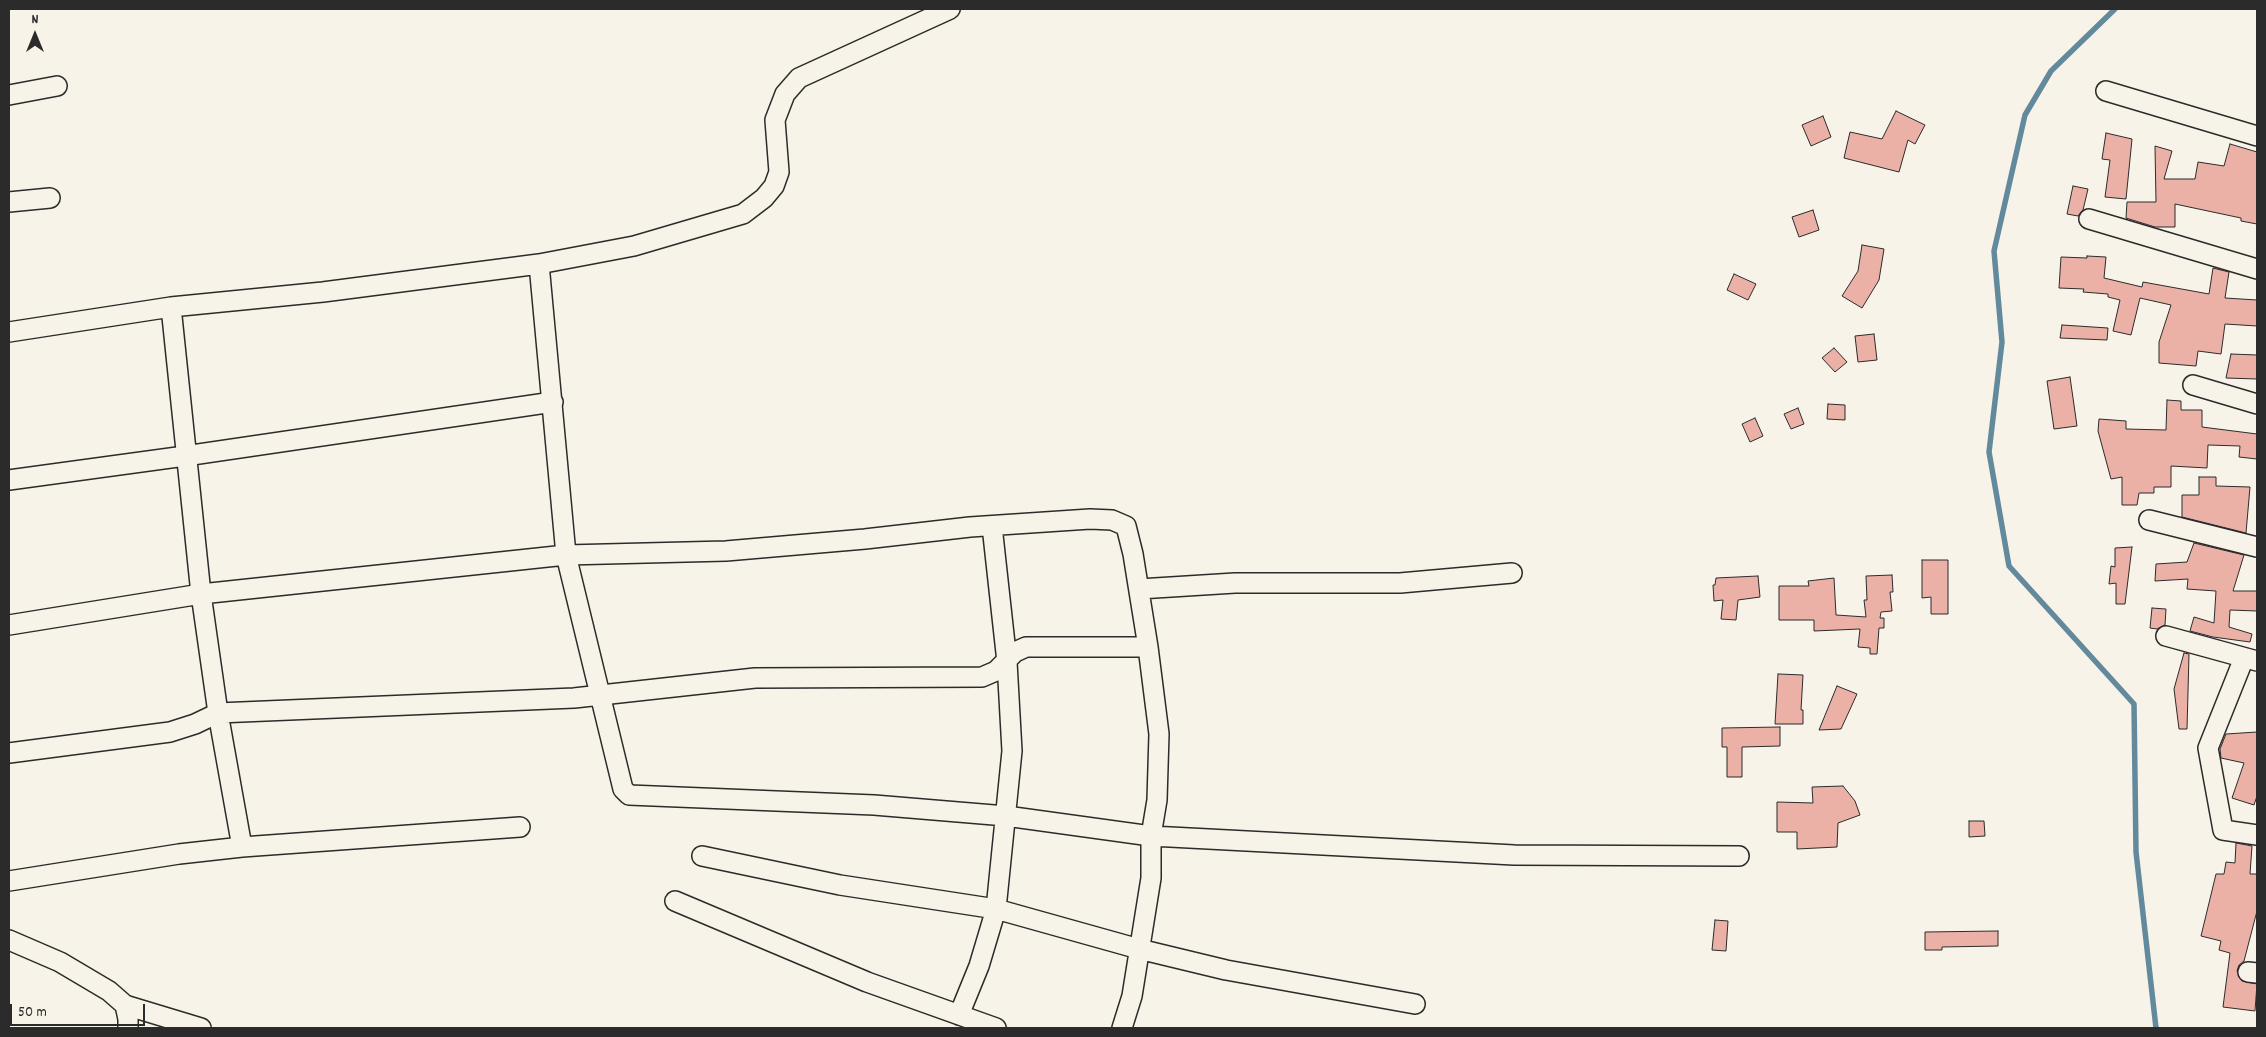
<!DOCTYPE html>
<html>
<head>
<meta charset="utf-8">
<style>
  body { margin:0 }
  #map { position:relative; width:2266px; height:1037px; overflow:hidden; background:#f7f3e8; font-family:Dekko,sans-serif }
  canvas { display:block }
  .frame { position:absolute; inset:0; border:10px solid #2b2b2b; pointer-events:none }
  .north { position:absolute; left:10px; top:10px; width:50px; height:50px; -webkit-text-stroke:4px #f7f3e8; paint-order:stroke; rotate:0deg; font-size:14px; font-weight:700; line-height:20px; text-align:center; color:#2b2b2b }
  .north::after { content:''; display:block; margin:auto; width:18px; height:22px; background:#2b2b2b; clip-path:polygon(50% 0,100% 100%,50% 72%,0 100%) }
  .scale { position:absolute; left:10px; top:1004px; width:135px; height:22px; box-sizing:border-box; border:2px solid #2b2b2b; border-top:0; padding-left:6px; font-size:15px; line-height:18px; white-space:nowrap; color:#2b2b2b; -webkit-text-stroke:4px #f7f3e8; paint-order:stroke }
</style>
</head>
<body>
<div id="map">
<canvas width="2266" height="1037"></canvas>
<div class="frame"></div>
<div class="north">N</div>
<div class="scale">50 m</div>
</div>
<script>
const context = document.querySelector('canvas').getContext('2d');
context.lineJoin = 'round';
const poly = rows => new Path2D(rows.map(r => 'M' + r).join(''));
function stroke(path, color, width, dash) { context.strokeStyle = color; context.lineWidth = width; context.lineCap = dash ? 'butt' : 'round'; context.setLineDash(dash || []); context.stroke(path); }
function paint(path, color) { context.fillStyle = color; context.fill(path, 'evenodd'); }
const stream = poly([
  [2115,9,2051,71,2025,115,1994,251,2002,342,1989,452,2009,566,2134,704,2136,852,2156,1028]
]);
const building = poly([
  [1896,111,1925,125,1915,144,1908,140,1899,172,1844,158,1850,132,1882,139,1896,111],
  [1823,116,1831,137,1811,146,1802,125,1823,116],
  [2106,133,2132,139,2126,199,2105,197,2110,160,2102,159,2106,133],
  [2230,144,2257,152,2257,224,2241,221,2241,218,2175,204,2175,227,2155,227,2126,218,2127,202,2156,202,2155,146,2172,151,2164,179,2195,179,2198,162,2224,166,2230,144],
  [2073,186,2088,189,2083,210,2078,216,2067,214,2073,186],
  [1813,210,1819,230,1799,237,1792,217,1813,210],
  [1862,245,1884,249,1879,280,1862,308,1842,296,1858,271,1862,245],
  [2087,256,2106,257,2104,278,2142,287,2143,282,2209,294,2213,268,2229,272,2225,298,2257,300,2257,326,2225,324,2221,354,2198,351,2196,366,2159,363,2159,342,2171,305,2140,298,2131,335,2113,331,2120,300,2108,297,2108,294,2083,292,2084,289,2059,288,2061,257,2087,258,2087,256],
  [1734,274,1756,284,1748,300,1727,290,1734,274],
  [2062,325,2108,328,2107,340,2060,338,2062,325],
  [1874,334,1877,360,1858,362,1855,336,1874,334],
  [1834,348,1847,362,1835,372,1822,358,1834,348],
  [2231,354,2257,355,2257,379,2226,378,2231,354],
  [2070,377,2077,426,2054,429,2047,381,2070,377],
  [2167,400,2181,401,2181,410,2202,410,2202,427,2257,434,2257,459,2239,457,2240,446,2208,445,2207,468,2171,466,2171,487,2154,487,2154,493,2139,493,2137,505,2122,505,2122,477,2111,479,2098,431,2099,419,2126,421,2126,429,2166,430,2167,400],
  [1828,404,1845,405,1845,420,1827,419,1828,404],
  [1798,408,1804,424,1791,429,1784,414,1798,408],
  [1755,418,1763,436,1750,442,1742,424,1755,418],
  [2199,477,2216,477,2216,486,2250,487,2246,533,2182,517,2182,495,2199,495,2199,477],
  [2194,543,2244,555,2233,591,2257,591,2257,611,2230,610,2229,627,2252,634,2250,642,2213,637,2190,631,2194,617,2214,623,2216,591,2187,589,2188,579,2155,581,2156,564,2187,562,2194,543],
  [2132,547,2125,604,2116,604,2116,583,2109,584,2111,566,2115,567,2115,548,2132,547],
  [1922,560,1948,560,1948,614,1931,614,1931,597,1922,598,1922,560],
  [1892,575,1893,592,1890,592,1892,611,1881,612,1880,618,1884,618,1884,628,1879,628,1877,654,1870,654,1870,648,1858,647,1860,629,1814,631,1814,620,1779,620,1779,586,1809,586,1808,581,1834,578,1836,615,1866,617,1864,600,1867,600,1866,576,1892,575],
  [1758,576,1760,597,1738,600,1736,620,1721,619,1723,600,1714,601,1713,585,1715,585,1716,578,1758,576],
  [2152,608,2166,609,2165,625,2157,629,2150,628,2152,608],
  [2184,653,2189,654,2187,729,2179,729,2174,689,2184,653],
  [1778,674,1803,675,1801,710,1803,710,1803,724,1775,724,1778,674],
  [1837,686,1857,694,1841,729,1819,730,1837,686],
  [1780,727,1780,746,1742,747,1742,777,1727,777,1727,747,1722,747,1722,728,1780,727],
  [2257,732,2257,796,2254,805,2232,798,2244,763,2221,758,2220,749,2226,734,2257,732],
  [1843,786,1855,801,1860,815,1838,823,1837,847,1797,849,1797,832,1777,832,1777,802,1813,803,1812,787,1843,786],
  [1969,821,1984,821,1985,836,1969,837,1969,821],
  [2236,843,2252,846,2250,874,2257,874,2257,911,2244,961,2239,965,2237,971,2242,981,2257,984,2255,1011,2223,1007,2230,953,2219,950,2221,941,2201,936,2216,874,2224,874,2226,862,2235,863,2236,843],
  [1715,920,1728,921,1726,951,1712,950,1715,920],
  [1998,931,1998,946,1942,947,1942,950,1925,950,1925,932,1998,931]
]);
const minor = poly([
  [2106,91,2257,136],
  [9,95,57,86],
  [9,202,50,198],
  [2089,219,2257,269],
  [539,264,566,555,623,789,629,795,874,805,1006,816,1151,836,1514,855,1739,856],
  [171,307,323,292,539,264,634,246,743,214,764,198,774,186,779,172,775,120,785,94,799,78,950,9],
  [9,332,171,307,201,594,218,713,242,847],
  [2193,385,2257,404],
  [9,480,185,456,553,402],
  [2149,520,2257,547],
  [1139,589,1235,583,1400,583,1512,573],
  [9,625,201,594,566,555,726,551,865,539,970,527,1090,519,1112,520,1126,526,1133,554,1148,647,1159,734,1157,800,1151,836,1151,878,1132,996,1122,1028],
  [2166,636,2257,661],
  [2244,658,2208,748,2223,830,2257,835],
  [9,753,170,732,195,724,218,713,574,698,755,678,982,677,996,671,1015,652,1026,647,1148,647],
  [702,856,840,885,996,909,1139,949,1226,970,1415,1004],
  [9,881,179,854,242,847,520,827],
  [675,901,867,982,996,1028],
  [9,940,60,962,109,991,125,1005,128,1019,128,1028],
  [2248,972,2257,973],
  [125,1005,201,1028],
  [959,1015,979,966,996,909,1012,751,1007,662,992,526]
]);
stroke(stream, '#63899d', 5.5);
paint(building, '#ebb1a7');
stroke(building, '#2b2b2b', 1);
stroke(minor, '#2b2b2b', 22);
stroke(minor, '#f7f3e8', 19);
</script>
</body>
</html>
